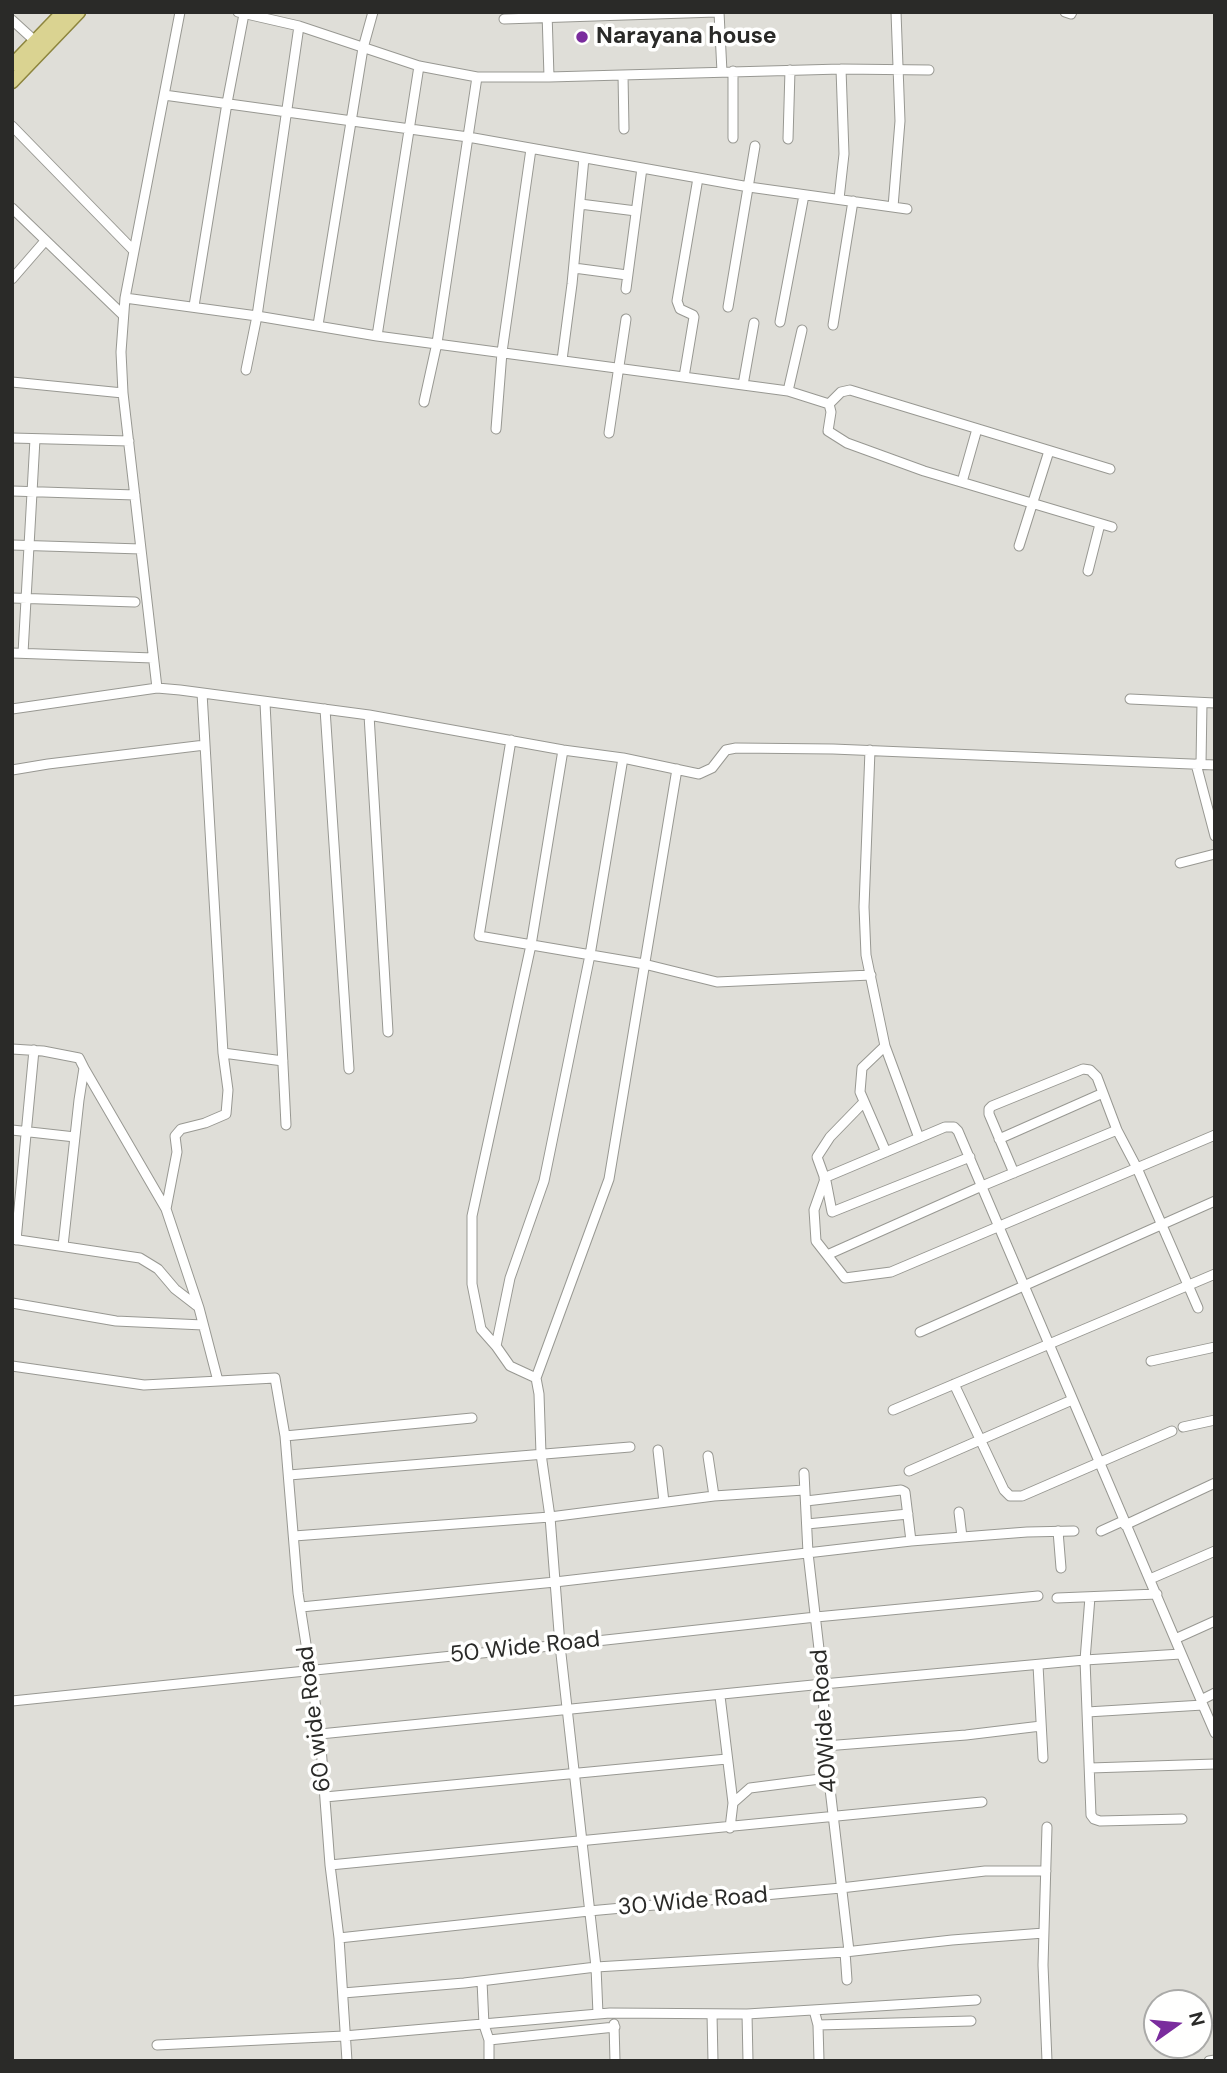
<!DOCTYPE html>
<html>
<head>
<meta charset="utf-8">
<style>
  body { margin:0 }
  #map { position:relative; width:1227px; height:2073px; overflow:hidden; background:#dfded8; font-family:"DM Sans",sans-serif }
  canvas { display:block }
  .frame { position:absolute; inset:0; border:14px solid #2a2a28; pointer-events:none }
  .north { position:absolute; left:1143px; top:1989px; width:70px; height:70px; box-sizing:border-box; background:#fffffe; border:2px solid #aaaaa8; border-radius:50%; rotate:75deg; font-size:19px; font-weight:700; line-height:28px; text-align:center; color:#2a2a28 }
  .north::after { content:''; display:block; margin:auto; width:24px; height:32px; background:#7a2c9d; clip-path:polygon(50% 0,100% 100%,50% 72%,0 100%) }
</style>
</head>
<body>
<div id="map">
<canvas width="1227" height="2073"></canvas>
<div class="frame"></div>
<div class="north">N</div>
</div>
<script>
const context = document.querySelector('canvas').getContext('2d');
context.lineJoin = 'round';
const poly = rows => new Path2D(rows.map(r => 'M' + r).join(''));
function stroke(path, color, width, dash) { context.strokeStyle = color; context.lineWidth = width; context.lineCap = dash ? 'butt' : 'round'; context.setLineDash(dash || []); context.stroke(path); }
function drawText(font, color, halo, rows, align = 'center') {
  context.font = font + ' "DM Sans",sans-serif'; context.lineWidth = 7; context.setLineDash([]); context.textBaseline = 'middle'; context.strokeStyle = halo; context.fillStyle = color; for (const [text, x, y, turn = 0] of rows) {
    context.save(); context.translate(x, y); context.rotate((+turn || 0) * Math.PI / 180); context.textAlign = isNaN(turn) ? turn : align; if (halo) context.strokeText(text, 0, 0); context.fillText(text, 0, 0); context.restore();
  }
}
const minor = poly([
  [238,12,299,26,419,66,477,77,549,77,841,69,929,70],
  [547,12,549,77],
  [719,12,722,72],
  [1065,12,1071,14,1072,12],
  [504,19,716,12],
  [12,20,35,41],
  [623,75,624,129],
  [164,95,468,137,749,187,907,209],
  [12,126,134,251],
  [733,138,733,71],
  [788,139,790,70],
  [839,199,844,154,841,69],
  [580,204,636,211],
  [893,207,900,121,896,12],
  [12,208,123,315],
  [574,268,627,275],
  [12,279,45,241],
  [626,289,642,168],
  [125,298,180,12],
  [194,306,227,103,244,14],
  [728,307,755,146],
  [780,322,804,195],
  [318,325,363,48,373,12],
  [833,325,853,201],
  [377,336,419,66],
  [562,360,572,284,584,158],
  [246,370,257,316,299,26],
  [684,377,694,317,693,315,680,309,677,301,698,178],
  [12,382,123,393],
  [743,385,754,323],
  [788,391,802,330],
  [424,402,437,343,477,77],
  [829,404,831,412,828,431,847,443,924,471,1112,527],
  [829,404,841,392,850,390,1110,469],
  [496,429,502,352,531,149],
  [609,433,626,319],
  [12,438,129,441],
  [962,482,977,429],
  [12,491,135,495],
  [12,545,141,549],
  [1019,546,1049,451],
  [1088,571,1100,524],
  [12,598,135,602],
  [12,653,153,658],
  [23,653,35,439],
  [157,688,123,393,121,352,125,298,257,316,377,336,788,391,829,404],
  [1130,699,1215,703],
  [265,703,286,1125],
  [12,709,157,688,180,690,369,715,563,750,623,758,699,774,712,768,726,750,736,748,833,749,1215,765],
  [325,709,349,1069],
  [369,715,388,1032],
  [511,740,479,936,644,964,717,982,871,975],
  [870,750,864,907,866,955,885,1046,862,1068,860,1092,886,1152],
  [1196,764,1215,836],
  [1201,764,1202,703],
  [12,770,48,764,205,745],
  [1180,863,1215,854],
  [885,1046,919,1138],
  [12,1049,43,1051,79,1058,84,1068,79,1100,63,1246],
  [223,1053,283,1061],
  [84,1068,166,1209,199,1308,218,1381],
  [864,1102,830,1137,817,1157,825,1179,814,1210,816,1241,845,1278,891,1272,1215,1135],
  [12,1130,75,1137],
  [999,1139,1103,1093],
  [1014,1173,989,1114,989,1109,992,1106,1083,1069,1090,1070,1097,1077,1117,1130,1137,1168,1198,1308],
  [824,1178,945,1127,954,1127,958,1131,1201,1700,1215,1693],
  [826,1181,832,1212,970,1157],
  [166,1209,177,1152,175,1136,181,1129,205,1123,226,1114,228,1090,223,1053,202,693],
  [12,1239,140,1258,158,1269,175,1289,197,1306],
  [16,1240,34,1050],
  [827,1255,982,1186,1117,1130],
  [12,1303,116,1321,203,1325],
  [920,1332,1215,1201],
  [496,1346,481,1329,472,1284,472,1216,531,945,563,750],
  [1151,1361,1215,1347],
  [12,1366,144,1385,275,1378,285,1436,298,1593,320,1734,330,1865,339,1938,347,2061],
  [536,1378,609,1179,677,769],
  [954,1384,1004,1490,1010,1496,1022,1496,1172,1431],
  [893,1410,1215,1274],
  [1183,1427,1215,1420],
  [285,1436,472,1418],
  [658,1450,664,1502],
  [708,1456,714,1496],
  [909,1471,1072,1400],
  [804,1473,808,1553,823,1684,825,1746,849,1951],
  [289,1475,630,1447],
  [806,1501,901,1490,905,1492,911,1541],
  [959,1512,962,1537],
  [807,1524,908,1514],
  [1125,1525,1215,1483],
  [1058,1531,1061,1568],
  [1101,1531,1123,1521],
  [294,1536,550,1517,714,1496,804,1490],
  [1150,1579,1215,1551],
  [1090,1597,1085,1660,1091,1815,1094,1819,1100,1821,1182,1819],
  [1057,1598,1157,1594],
  [301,1607,555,1582,911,1541,1027,1532,1074,1531],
  [1175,1639,1215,1621],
  [1038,1665,1043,1758],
  [720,1696,733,1803],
  [12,1701,560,1645,816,1617,1038,1596],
  [1202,1703,1215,1733],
  [1087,1712,1203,1705],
  [320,1734,823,1684,1085,1660,1181,1654],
  [825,1746,966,1735,1041,1726],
  [1090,1768,1215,1764],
  [325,1797,727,1759],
  [730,1828,733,1803,750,1788,828,1778],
  [330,1865,982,1802],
  [339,1938,589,1911,841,1888,985,1871,1046,1871],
  [845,1952,847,1980],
  [482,1981,484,2025,489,2040,489,2061],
  [343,1993,464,1983,596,1967,845,1952,952,1940,1044,1933],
  [814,2010,818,2025,819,2061],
  [598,2014,596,1967,560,1645,550,1517,541,1454,539,1394,536,1378,510,1366,496,1346,510,1278,544,1181,590,955,623,758],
  [712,2014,713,2061],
  [747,2014,748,2061],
  [614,2024,615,2061],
  [818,2025,971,2021],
  [489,2040,615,2027],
  [157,2045,344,2036,610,2013,747,2014,976,2000],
  [1047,2061,1043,1965,1047,1827],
  [1209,2061,1215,2060]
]);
const major = poly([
  [12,65,63,12],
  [12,82,79,12]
]);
const markers = [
  [582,37,7,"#7a2c9d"]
];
const poiNames = [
  ["Narayana house",596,37]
];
const streetNames = [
  ["50 Wide Road",525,1648,-6],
  ["60 wide Road",315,1719,-97],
  ["40Wide Road",825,1721,-94],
  ["30 Wide Road",693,1902,-5]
];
stroke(minor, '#989892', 11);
stroke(major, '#8d853d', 15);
stroke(minor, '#fff', 9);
stroke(major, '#dad391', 12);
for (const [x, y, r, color] of markers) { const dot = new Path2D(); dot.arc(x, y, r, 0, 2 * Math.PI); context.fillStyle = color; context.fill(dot); stroke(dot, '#fffffe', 2.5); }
drawText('bold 23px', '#2a2a28', '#fffffe', poiNames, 'left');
drawText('23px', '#2a2a28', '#fffffe', streetNames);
</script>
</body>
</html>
